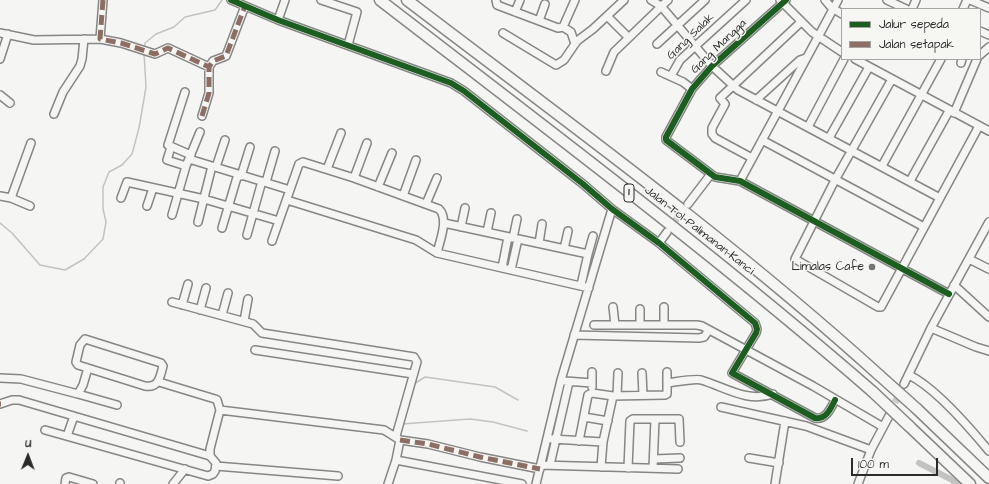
<!DOCTYPE html>
<html>
<head>
<meta charset="utf-8">
<style>
  body { margin:0 }
  #map { position:relative; width:989px; height:484px; overflow:hidden; background:#f5f5f3; font-family:"Architects Daughter",sans-serif }
  canvas { display:block }
  .legend { position:absolute; left:841px; top:8px; width:140px; height:52px; box-sizing:border-box; background:#f6f6f2; border:1px solid #a5a5a2; margin:0; padding:5px 7px; list-style:none; font-size:12px; color:#2b2b2b }
  .legend li { display:flex; align-items:center; gap:8px; height:20px }
  .legend b { width:20px; border:1px solid #a5a5a2 }
  .north { position:absolute; left:8px; top:436px; width:40px; height:40px; -webkit-text-stroke:3px #f6f6f2; paint-order:stroke; rotate:1deg; font-size:11px; font-weight:700; line-height:16px; text-align:center; color:#2b2b2b }
  .north::after { content:''; display:block; margin:auto; width:14px; height:18px; background:#2b2b2b; clip-path:polygon(50% 0,100% 100%,50% 72%,0 100%) }
  .scale { position:absolute; left:851px; top:458px; width:87px; height:18px; box-sizing:border-box; border:2px solid #2b2b2b; border-top:0; padding-left:5px; font-size:12px; line-height:14px; white-space:nowrap; color:#2b2b2b; -webkit-text-stroke:3px #f6f6f2; paint-order:stroke }
</style>
</head>
<body>
<div id="map">
<canvas width="989" height="484"></canvas>
<ul class="legend">
<li><b style="height:5px;background:#1b5e20"></b>Jalur sepeda</li>
<li><b style="height:5px;background:#8d6e63"></b>Jalan setapak</li>
</ul>
<div class="north">U</div>
<div class="scale">100 m</div>
</div>
<script>
const context = document.querySelector('canvas').getContext('2d');
context.lineJoin = 'round';
function trace(path, color, width, dash) { context.strokeStyle = color; context.lineWidth = width; context.lineCap = dash ? 'butt' : 'round'; context.setLineDash(dash || []); context.stroke(path); }
function drawText(font, color, halo, rows, align = 'center') {
  context.font = font + ' "Architects Daughter",sans-serif'; context.lineWidth = 3; context.setLineDash([]); context.textBaseline = 'middle'; context.strokeStyle = halo; context.fillStyle = color; for (const [text, x, y, turn = 0] of rows) {
    context.save(); context.translate(x, y); context.rotate((+turn || 0) * Math.PI / 180); context.textAlign = isNaN(turn) ? turn : align; if (halo) context.strokeText(text, 0, 0); context.fillText(text, 0, 0); context.restore();
  }
}
trace(new Path2D(`
  M145,48V43L156,34L174,27L185,17L215,10L222,0
  M0,223L12,233L40,265L65,270L84,259L103,239L106,222L103,209V187L109,172L122,165L132,154L139,128L146,87L144,53
  M414,384L425,377L495,387L518,400
  M402,424L470,419L493,422L527,431
  M391,465L394,453
  M950,476L952,484`), '#c3c3c1', 1.5);
trace(new Path2D(`
  M919,463L960,484`), '#c3c3c1', 6);
trace(new Path2D(`
  M669,229L686,207
  M890,412L901,391`), '#cdcdcb', 7, [7, 3.5]);
const minor = new Path2D(`
  M231,0L278,20L451,83L464,91L583,184L612,209L659,243L755,323L757,329L756,333L732,373L815,418C826,420 831,408 835,400
  M321,0L357,12L348,45
  M496,0L497,5L558,28L563,27L571,32L575,44
  M651,0L661,6L712,66L738,90L940,198
  M780,0L812,32L842,52
  M786,0L712,66L692,89L666,137V140L715,177L740,181L949,294
  M825,0L831,7L842,14
  M887,0L906,9
  M970,0L989,8
  M912,9L916,0
  M963,9L967,0
  M515,12L520,0
  M607,16L628,37
  M278,20L285,0
  M539,21L545,4
  M563,27L575,0
  M980,31L989,35
  M0,33L34,40L100,39L121,43L155,54L168,48L209,67L213,61L226,56L245,6
  M503,33L556,65L564,60L577,41L593,29L624,0
  M100,39L103,0
  M657,44L705,0
  M980,55L989,47
  M0,59L8,34
  M855,59L989,131
  M961,63L962,59
  M606,71L614,52L668,0
  M661,72L683,82L692,89
  M671,76L680,60L746,0
  M892,79L835,180L795,259L878,307H881L979,126
  M185,92L168,145L191,155
  M0,95L10,103
  M756,100L800,60L806,58
  M954,113L977,59
  M54,114L63,92L80,66L82,59L84,39
  M202,116L209,93V67
  M808,127L844,59
  M829,138L869,67
  M762,140L924,227
  M171,147L167,160L186,166
  M752,158L715,138L712,134V128L725,104L720,98L801,22
  M189,159L290,190
  M882,166L941,59
  M216,167L225,140
  M327,169L341,133
  M241,176L250,147
  M354,178L367,143
  M740,181L838,0
  M910,181L949,111
  M266,182L275,151
  M378,187L392,153
  M0,196L11,198L30,206
  M403,196L416,160
  M11,198L31,143
  M121,198L127,182L204,199L279,221
  M287,200L416,240L437,253L589,288
  M426,204L437,178
  M688,204L711,174
  M147,206L153,188
  M172,215L186,166L200,132
  M198,222L212,166
  M444,223L588,254L581,285
  M461,227L465,208
  M222,228L238,174
  M487,232L491,213
  M247,235L262,181
  M513,238L517,219
  M272,241L299,164L303,162L354,178L439,209C449,219 440,240 437,253
  M539,243L542,224
  M659,243L667,232
  M564,249L568,231
  M588,254L593,236
  M969,259L989,269
  M502,268L508,237
  M511,270L518,239
  M954,285L989,317
  M172,302L253,324L262,333L414,357L417,362L396,436
  M182,305L188,284
  M613,307L615,325H697L702,326L813,386L883,427
  M640,309V325
  M200,310L206,288
  M222,315L228,293
  M244,321L248,299
  M594,325H615
  M664,325V307
  M931,328L976,347L989,351
  M574,335L699,338L704,337L709,330
  M85,339L161,363L163,366C160,377 159,388 145,386L78,365L76,362L80,345Z
  M255,350L413,374
  M642,373L643,395
  M909,375C936,388 970,428 989,451
  M0,378L21,379L78,394L83,385L88,368
  M565,381L592,383
  M159,382L215,399L217,400L220,410L384,430L400,440L428,444L480,457L540,469
  M667,383C675,382 696,378 701,380C725,387 747,403 773,394
  M904,384L931,328L989,222
  M592,387V372
  M78,394L117,405
  M617,395L618,373
  M0,404L12,400H19L210,456
  M721,407L806,426L871,450
  M584,417L608,421
  M45,430L208,476L213,474L215,471L216,463L210,456V449L220,410
  M67,436L74,416
  M552,439L603,442
  M579,441L588,395L592,393L613,396
  M749,458L779,463
  M654,459L680,458
  M396,460L400,440
  M541,465L678,469
  M550,465L569,382
  M216,466L338,476
  M601,467L603,442L613,396L665,395L667,394V372
  M628,468L630,421L633,419H679L680,442
  M653,468L655,419
  M65,484L66,478L69,477L93,484
  M120,484V483
  M173,484L185,469
  M388,484L396,460L522,484
  M536,484L561,380L612,209
  M775,484L785,421
  M858,484L871,450L889,416`);
const highway = new Path2D(`
  M380,0C546,128 714,254 873,392
  M407,0C567,122 730,240 879,375
  M917,409L989,478
  M909,426L970,484`);
trace(minor, '#868685', 10);
trace(highway, '#868685', 13);
trace(minor, '#f5f5f3', 7);
trace(highway, '#f5f5f3', 10);
const highwayBridge = new Path2D(`
  M879,375L917,409
  M873,392L909,426`);
trace(highwayBridge, '#868685', 13, []);
trace(highwayBridge, '#f5f5f3', 10);
trace(new Path2D(`
  M103,0L100,39L121,43L155,54L168,48L209,67L213,61L226,56L245,6
  M202,116L209,93V67
  M0,404H1
  M400,440L428,444L480,457L540,469`), '#8d6e63', 5, [10, 5]);
trace(new Path2D(`
  M231,0L278,20L451,83L464,91L583,184L612,209L659,243L755,323L757,329L756,333L732,373L815,418C826,420 831,408 835,400
  M786,0L712,66L692,89L666,137V140L715,177L740,181L949,294`), '#1b5e20', 6);
for (const [x, y, r, color] of [
  [872,267,4,"#727271"]
]) { const dot = new Path2D(); dot.arc(x, y, r, 0, 2 * Math.PI); context.fillStyle = color; context.fill(dot); trace(dot, '#f6f6f2', 1.5); }
for (const [x, y, w] of [
  [629,193,10]
]) { const box = new Path2D(); box.roundRect(x - w / 2, y - 9, w, 18, 3); context.fillStyle = '#f6f6f2'; context.fill(box); trace(box, '#2b2b2b', 1); }
drawText('bold 11px', '#2b2b2b', null, [
  ["1",629,193]
]);
drawText('12px', '#2b2b2b', '#f6f6f2', [
  ["Gang Salak",691,37,-44],
  ["Gang Mangga",719,47,-44],
  ["Jalan Tol Palimanan–Kanci",699,231,38]
]);
drawText('12px', '#2b2b2b', '#f6f6f2', [
  ["Limalas Cafe",864,267]
], 'right');
</script>
</body>
</html>
